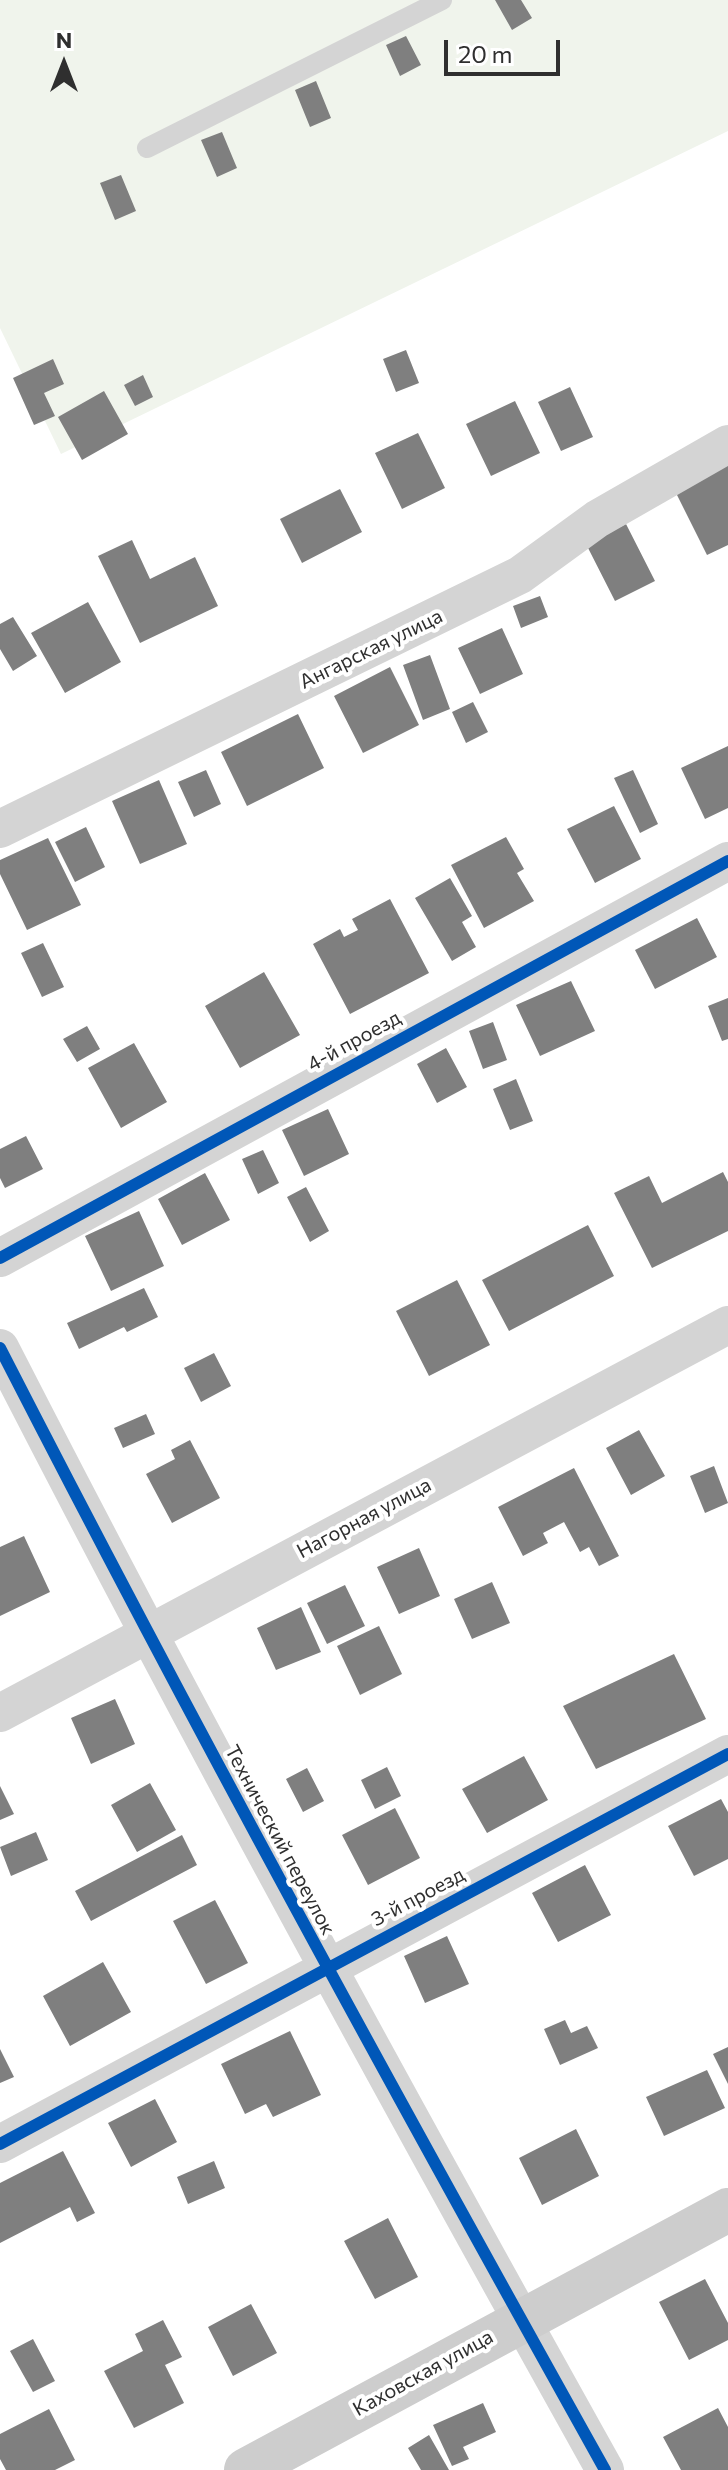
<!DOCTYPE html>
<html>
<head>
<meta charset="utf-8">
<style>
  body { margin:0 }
  #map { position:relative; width:728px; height:2470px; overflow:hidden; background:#fff; font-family:Commissioner,sans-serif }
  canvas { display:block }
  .north { position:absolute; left:24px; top:24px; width:80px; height:80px; -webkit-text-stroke:6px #fff; paint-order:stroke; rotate:0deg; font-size:22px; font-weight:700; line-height:32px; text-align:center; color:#2f2f2f }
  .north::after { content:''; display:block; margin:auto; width:28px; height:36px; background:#2f2f2f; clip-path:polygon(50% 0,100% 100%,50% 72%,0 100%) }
  .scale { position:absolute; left:444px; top:40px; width:116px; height:36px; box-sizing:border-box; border:4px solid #2f2f2f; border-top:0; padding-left:10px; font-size:24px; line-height:28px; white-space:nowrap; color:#2f2f2f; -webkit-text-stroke:6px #fff; paint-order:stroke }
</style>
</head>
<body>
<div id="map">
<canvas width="728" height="2470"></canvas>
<div class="north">N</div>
<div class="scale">20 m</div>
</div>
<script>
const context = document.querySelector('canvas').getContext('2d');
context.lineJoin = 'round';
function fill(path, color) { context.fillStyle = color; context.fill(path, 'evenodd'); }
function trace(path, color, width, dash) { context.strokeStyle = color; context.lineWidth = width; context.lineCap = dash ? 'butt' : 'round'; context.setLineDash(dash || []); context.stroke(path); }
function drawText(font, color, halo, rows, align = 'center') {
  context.font = font + ' Commissioner,sans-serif'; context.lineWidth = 8; context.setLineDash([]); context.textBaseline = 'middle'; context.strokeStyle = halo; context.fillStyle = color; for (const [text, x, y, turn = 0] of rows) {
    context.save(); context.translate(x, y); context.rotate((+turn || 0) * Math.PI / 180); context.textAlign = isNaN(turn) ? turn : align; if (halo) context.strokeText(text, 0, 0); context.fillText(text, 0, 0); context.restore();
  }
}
fill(new Path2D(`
  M0,0H728V131L61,454L0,328Z`), '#f0f4ec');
fill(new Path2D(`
  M495,0H521L532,18L512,30Z
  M406,36L421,65L400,76L386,45Z
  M316,81L331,118L310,127L295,90Z
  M222,132L237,168L217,177L201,140Z
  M121,175L136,211L115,220L100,183Z
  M406,350L419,383L396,392L383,359Z
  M53,359L64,384L44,393L55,416L34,425L13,378Z
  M143,375L153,397L135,406L124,385Z
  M570,387L593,437L561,451L538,402Z
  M104,391L128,434L82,460L58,417Z
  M515,401L540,453L491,476L466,424Z
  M418,433L445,488L402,509L375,453Z
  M728,462V545L707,555L674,489Z
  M340,489L362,532L302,563L280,519Z
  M626,524L655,581L615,601L586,544Z
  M132,540L150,579L195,557L218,606L140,643L98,556Z
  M540,596L548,617L521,628L513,606Z
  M88,602L121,662L65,693L31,633Z
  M13,617L37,656L13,671L0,649V624Z
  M502,628L523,674L480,694L458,648Z
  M430,655L450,709L423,720L403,665Z
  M390,667L419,725L363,753L334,696Z
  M473,702L488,732L466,743L452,712Z
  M298,714L324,768L247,806L221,752Z
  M728,746V808L705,819L681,768Z
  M206,770L221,804L194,817L178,782Z
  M633,770L658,824L640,833L614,778Z
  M159,780L187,844L140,864L112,801Z
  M614,806L641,859L595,883L567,829Z
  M86,827L105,867L75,882L55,842Z
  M506,837L524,869L517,873L534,901L484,928L451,865Z
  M48,838L81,905L27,930L0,874V860Z
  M450,878L472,916L462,922L476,947L452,961L415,898Z
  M390,899L429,973L350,1014L313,944L340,929L344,937L358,930L352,919Z
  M697,918L717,957L655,989L635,950Z
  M43,943L64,987L42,997L21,953Z
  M264,972L300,1035L240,1068L205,1006Z
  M571,981L595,1031L540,1056L516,1005Z
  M728,998V1039L722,1041L708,1006Z
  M493,1022L507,1060L483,1069L469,1031Z
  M87,1026L100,1049L77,1062L63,1039Z
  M134,1043L167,1102L121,1128L88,1068Z
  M446,1048L467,1087L437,1103L417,1064Z
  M516,1079L533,1121L510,1130L493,1089Z
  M328,1109L349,1154L304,1176L282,1130Z
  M26,1136L43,1169L5,1188L0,1178V1149Z
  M263,1150L279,1183L258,1194L242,1159Z
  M723,1172L728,1182V1231L652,1268L614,1193L649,1176L662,1203Z
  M205,1173L230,1220L182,1245L158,1199Z
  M306,1187L329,1231L310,1242L287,1197Z
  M139,1211L164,1266L111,1291L85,1236Z
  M588,1225L614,1276L509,1331L482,1280Z
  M457,1280L490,1345L429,1376L396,1311Z
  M144,1288L158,1317L127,1332L124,1327L79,1349L67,1323Z
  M214,1353L231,1386L201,1402L184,1368Z
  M146,1414L155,1434L123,1448L114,1428Z
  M639,1430L665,1476L631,1495L606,1448Z
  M190,1440L220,1498L172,1523L146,1474L175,1459L171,1450Z
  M714,1466L728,1503L705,1513L690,1476Z
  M574,1468L619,1556L599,1566L589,1547L580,1552L564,1522L543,1533L548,1543L523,1556L498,1507Z
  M24,1536L50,1592L0,1616V1547Z
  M419,1548L440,1596L399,1614L377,1567Z
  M492,1582L510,1623L472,1639L454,1599Z
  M345,1585L365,1626L327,1644L307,1603Z
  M301,1607L321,1652L276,1670L257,1628Z
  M379,1626L402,1674L360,1695L337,1646Z
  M674,1654L706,1719L596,1769L563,1706Z
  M115,1699L135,1744L91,1764L71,1718Z
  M524,1756L548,1800L487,1833L462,1789Z
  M387,1767L401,1796L375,1809L361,1780Z
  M307,1768L324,1801L303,1812L286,1779Z
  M150,1783L176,1830L137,1852L111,1805Z
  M0,1786L14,1814L0,1820Z
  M721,1799L728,1812V1859L694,1876L668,1826Z
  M395,1808L420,1858L368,1885L342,1835Z
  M36,1832L48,1860L11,1876L0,1847Z
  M182,1835L197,1865L91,1921L75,1891Z
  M585,1865L611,1915L558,1942L532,1893Z
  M215,1900L248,1963L206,1984L173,1921Z
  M447,1936L469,1984L425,2003L404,1956Z
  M103,1962L131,2012L70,2046L43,1996Z
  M565,2020L571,2033L587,2026L598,2048L560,2065L544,2029Z
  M290,2031L321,2095L273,2117L266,2104L245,2114L221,2064Z
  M728,2047V2084L713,2054Z
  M0,2049L14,2077L0,2083Z
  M707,2070L725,2108L664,2136L646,2097Z
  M155,2099L177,2142L131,2167L108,2123Z
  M576,2129L599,2176L542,2205L519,2158Z
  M63,2151L95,2213L77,2222L70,2207L0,2243V2183Z
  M214,2161L225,2188L188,2204L177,2177Z
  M388,2218L418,2277L375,2299L344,2241Z
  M705,2279L728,2323V2340L689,2360L659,2302Z
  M251,2304L277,2353L233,2376L208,2327Z
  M163,2320L182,2357L165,2365L184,2403L134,2428L104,2371L143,2351L135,2334Z
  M33,2339L55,2381L33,2392L10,2351Z
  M483,2403L496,2432L463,2447L469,2459L452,2466L433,2425Z
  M718,2408L728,2427V2470H681L663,2437Z
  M49,2409L75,2460L55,2470H6L0,2459V2434Z
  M429,2435L449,2470H421L408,2448Z`), '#7f7f7f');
trace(new Path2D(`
  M147,148L442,0`), '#d4d4d4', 20);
trace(new Path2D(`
  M0,829L520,575L597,519L728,444
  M0,1258L728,861
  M0,1348C194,1727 398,2099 605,2470
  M0,1713L728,1325
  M0,2144L728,1754`), '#d4d4d4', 38);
trace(new Path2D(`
  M246,2470L728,2210`), '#cdcdcd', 44);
trace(new Path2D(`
  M0,1258L728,861
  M0,1348C194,1727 398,2099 605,2470
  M0,2144L728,1754`), '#0057b8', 12);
drawText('20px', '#2f2f2f', '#fff', [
  ["Ангарская улица",371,649,-26],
  ["4-й проезд",354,1041,-29],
  ["Нагорная улица",364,1518,-28],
  ["Технический переулок",280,1840,62],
  ["3-й проезд",418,1897,-28],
  ["Каховская улица",423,2373,-29]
]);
</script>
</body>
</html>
